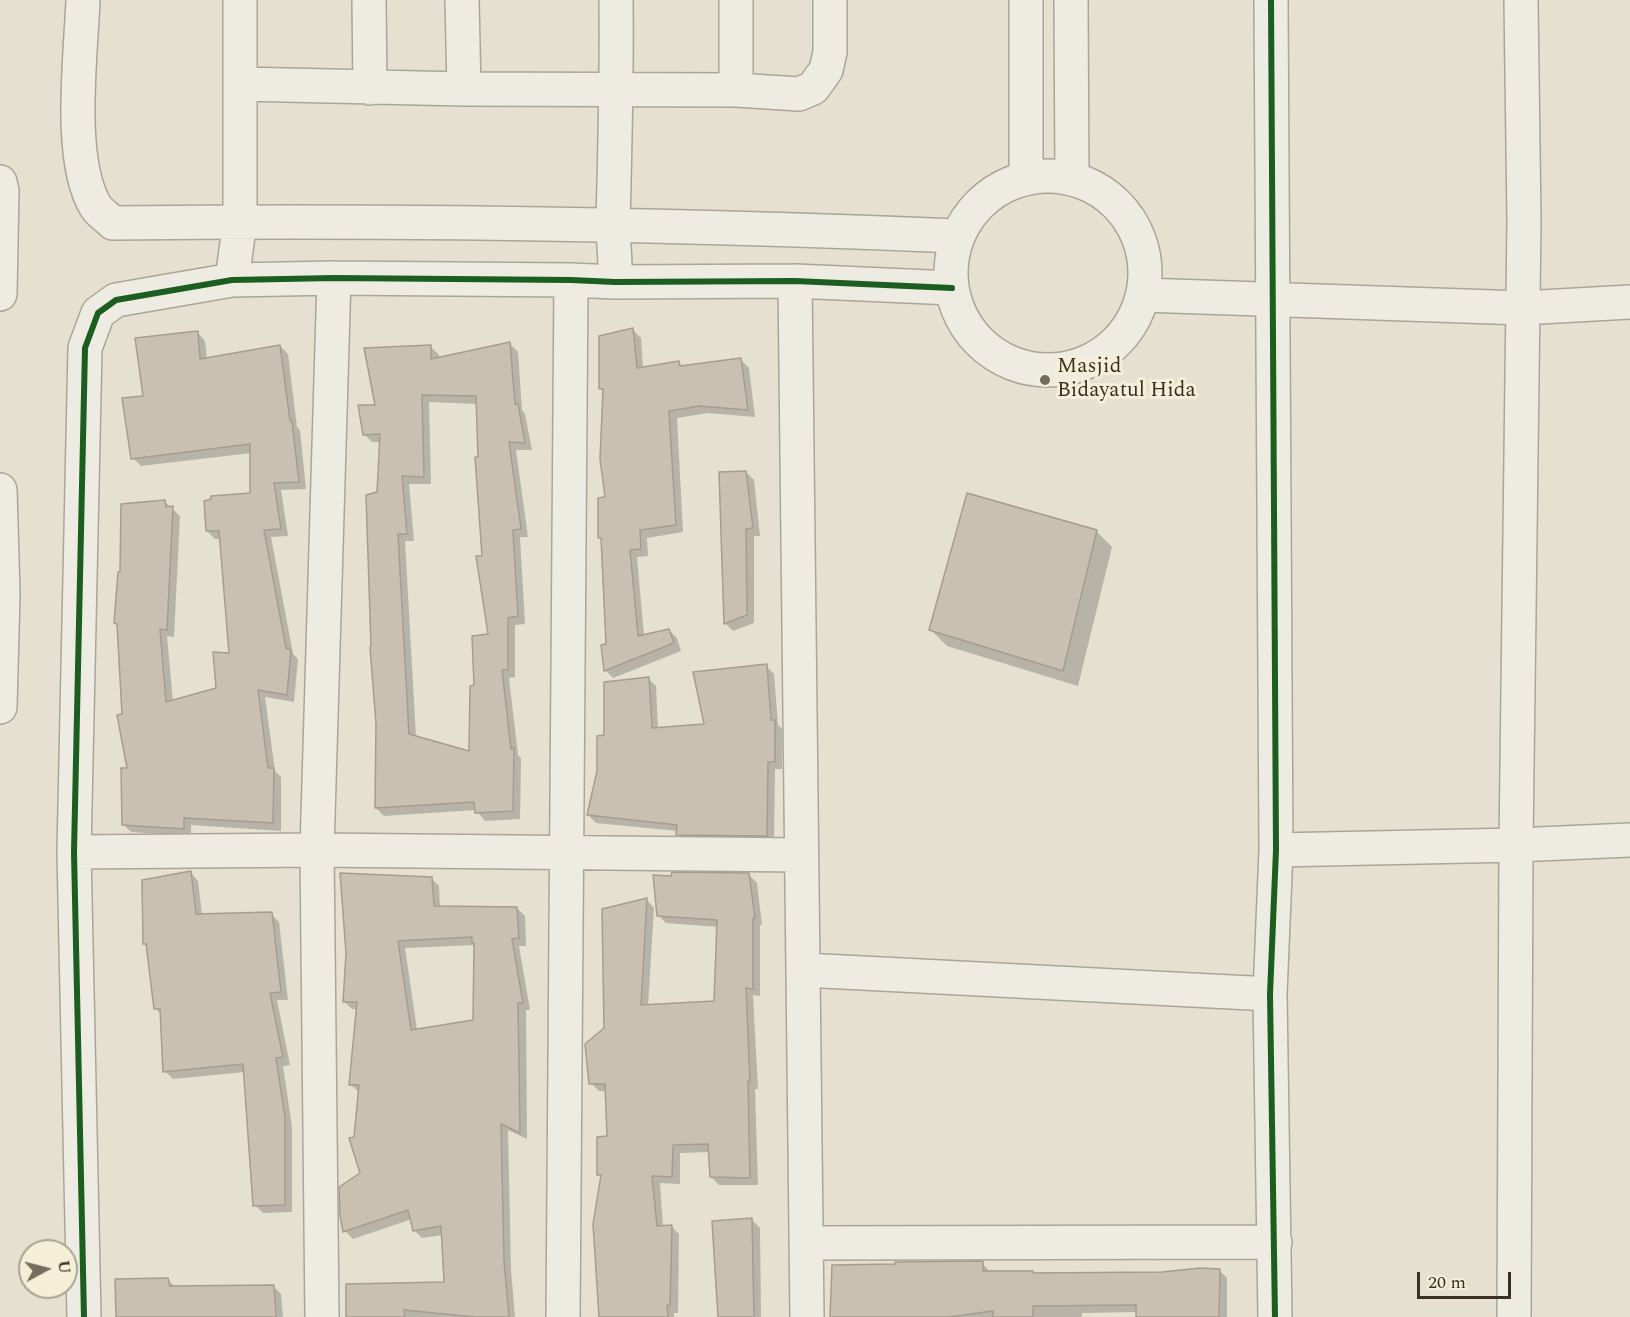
<!DOCTYPE html>
<html>
<head>
<meta charset="utf-8">
<style>
  body { margin:0 }
  #map { position:relative; width:1630px; height:1317px; overflow:hidden; background:#e5e0d0; font-family:Spectral,serif }
  canvas { display:block }
  .north { position:absolute; left:18px; top:1239px; width:60px; height:60px; box-sizing:border-box; background:#f5efd8; border:2px solid #aaa28f; border-radius:50%; rotate:83deg; font-size:16px; font-weight:700; line-height:24px; text-align:center; color:#3a2f21 }
  .north::after { content:''; display:block; margin:auto; width:21px; height:27px; background:#766d5e; clip-path:polygon(50% 0,100% 100%,50% 72%,0 100%) }
  .scale { position:absolute; left:1417px; top:1272px; width:94px; height:27px; box-sizing:border-box; border:3px solid #3a2f21; border-top:0; padding-left:8px; font-size:18px; line-height:21px; white-space:nowrap; color:#3a2f21; -webkit-text-stroke:4px #f5efd8; paint-order:stroke }
</style>
</head>
<body>
<div id="map">
<canvas width="1630" height="1317"></canvas>
<div class="north">U</div>
<div class="scale">20 m</div>
</div>
<script>
const context = document.querySelector('canvas').getContext('2d');
context.lineJoin = 'round';
function fill(path, color) { context.fillStyle = color; context.fill(path, 'evenodd'); }
function trace(path, color, width, dash) { context.strokeStyle = color; context.lineWidth = width; context.lineCap = dash ? 'butt' : 'round'; context.setLineDash(dash || []); context.stroke(path); }
function drawText(font, color, halo, rows, align = 'center') {
  context.font = font + ' Spectral,serif'; context.lineWidth = 6; context.setLineDash([]); context.textBaseline = 'middle'; context.strokeStyle = halo; context.fillStyle = color; for (const [text, x, y, turn = 0] of rows) {
    context.save(); context.translate(x, y); context.rotate((+turn || 0) * Math.PI / 180); context.textAlign = isNaN(turn) ? turn : align; if (halo) context.strokeText(text, 0, 0); context.fillText(text, 0, 0); context.restore();
  }
}
fill(new Path2D(`
  M633,330L641,338L643,368L679,363L683,367L741,360L749,368L755,417L708,413L677,418L683,532L647,538L648,556L637,557L644,636L669,630L677,638L681,651L613,678L605,670L608,645L602,540L600,538L607,498L604,392L601,389Z
  M198,333L205,341L207,360L280,346L288,354L297,427L300,430L306,489L281,490L288,536L271,537L293,654L298,659L294,702L265,697L275,771L281,777V831L191,825V836L131,832L123,824L129,770L124,715L165,502L180,516L174,637L167,636L173,702L217,689L231,654L221,539H215L207,531L251,494V453L141,466L133,458L144,397Z
  M510,344L518,352L522,410L525,414L532,450H516L528,537H520L525,624L515,625V677L509,678L518,755L521,758L520,819L485,821L476,810L384,816L376,808L379,493L381,442H372L364,434L376,407L431,347L439,355V359ZM429,402L477,404L484,557L489,635L476,687L471,753L416,737L405,541H414L409,484H431Z
  M746,472L754,480L760,536H754V623L733,631L725,623Z
  M1096,531L1112,547L1078,686L947,646L931,630Z
  M766,666L774,674L778,725L782,729V769H775L774,843L686,842L678,834V831L596,823L588,815L605,737L648,678L656,686L658,729L706,726Z
  M191,873L198,881L202,915L271,914L279,922L288,1000H277L290,1065L283,1066L292,1127V1212L263,1213L255,1205L245,1072L173,1079L165,1071L162,1015L155,1008L148,947L144,943Z
  M749,875L757,883L762,925H760V996L753,995L758,1089H755L758,1185H719L711,1177L710,1152L680,1153V1184L660,1183L663,1227L671,1226L679,1234L678,1313H674V1317H601L602,1178L598,1174L608,1137L607,1091H599L591,1083L605,1029L647,900L654,908L648,1006L716,1003L718,927L666,923L658,915Z
  M431,878L439,886L440,907L517,908L525,916L526,946H519L530,1010H526L527,1139L508,1130L511,1270L515,1317H347L446,1284L443,1235L422,1238L414,1230L412,1219L353,1239L345,1231L361,1173L356,1138L359,1092L351,1085L357,1009H352L344,1001ZM476,945L475,1021L417,1030L405,948Z
  M752,1220L760,1228L761,1317H719Z
  M982,1263L990,1272H1032L1035,1274H1162L1219,1270L1227,1278V1317H1138V1312L1082,1313V1317H832Z
  M168,1280L176,1288L273,1286L281,1294L283,1317H117Z`), '#0003');
const building = new Path2D(`
  M633,328L637,368L679,361L680,366L741,358L748,410L699,406L669,411L676,525L640,530L641,549L630,550L638,636L669,629L674,643L604,671L601,645L606,644L601,538H598V498L605,497L600,459L603,389H599V336Z
  M198,331L200,359L280,345L290,421H292L299,482L274,483L281,529L264,530L286,648L291,650L287,695L258,690L268,768H274L273,823L184,818V829L122,825L121,768H127L117,715L122,714L117,624L114,623L118,572H120L121,504L165,500L166,507L173,506L167,630L160,629L166,702L216,688L213,652L229,653L219,531H206L204,501L211,499V496L250,493V444L131,459L122,398L143,396L135,338Z
  M510,342L515,404H518L525,443L509,442L521,529L513,530L518,616L508,618V670H502L511,749L514,748L513,811L475,813L474,802L375,808L376,724L370,647L371,646L366,495L377,492L380,434L363,435L358,405H375L364,348L431,345V359ZM422,395L476,396L478,457H475L482,556H476L488,634L472,636L474,685L470,686L469,751L409,734L398,534H407L402,476L424,477Z
  M746,471L753,528L746,529L747,615L724,624L719,472Z
  M967,493L1097,530L1063,671L929,630Z
  M767,664L771,720H775V762H768L767,836L676,835L677,825L587,815L597,771V736L604,735V682L649,677L652,728L704,724L693,672Z
  M191,871L196,914L272,912L281,992L270,993L283,1057L276,1058L285,1118V1205L253,1206L243,1064L163,1072L160,1009H154L146,944H143L142,880Z
  M672,872L749,873L755,918H753V989L746,988L750,1081H748L750,1178L710,1177L708,1144L673,1145L672,1177L652,1176L657,1226L672,1225L670,1305H667L668,1317H599L593,1224L601,1175H597V1137L607,1136L605,1084H589L585,1044L604,1028L602,909L647,898L641,1005L714,1001L717,920L657,916L653,875L671,876Z
  M340,873L432,877L434,906L517,907L519,938L512,939L523,1003H518L520,1133L501,1124L504,1261L509,1317H475L404,1310L405,1317H346V1284L444,1282L441,1226L413,1231L408,1210L343,1232L340,1215L339,1187L360,1173L349,1138L354,1137L359,1085H349L357,1002H343L346,953ZM472,937V943H474L473,1020L411,1030L398,941Z
  M752,1218L754,1317H718L712,1221Z
  M983,1261V1271H1033V1273L1162,1272L1200,1268L1220,1269L1219,1317H1136V1305L1033,1306V1317H993V1311L948,1317H830L832,1265L895,1264V1262Z
  M168,1278L170,1286L274,1285L276,1317H116L115,1279Z`);
fill(building, '#c9c0b1');
trace(building, '#a69c8f', 1.5);
const minor = new Path2D(`
  M83,0C81,54 67,161 96,207C100,213 108,218 113,223C394,220 676,224 956,236
  M369,0L370,88
  M462,0L464,89
  M1071,0L1072,178
  M1271,0L1276,850L1270,994L1275,1317
  M241,84L464,89L736,90L799,94L813,88L826,70L830,52V0
  M736,90V0
  M951 273a97 97 0 1 1 194 0a97 97 0 1 1-194 0Z
  M1026,178V0
  M0,182L2,191L0,294
  M232,280L240,221V0
  M795,281L807,1317
  M615,282C616,262 613,242 613,222C615,148 617,74 616,0
  M1143,295L1523,308L1630,302
  M0,490L3,594L0,707
  M1276,850L1516,845L1630,840
  M74,852L317,850L801,855
  M804,970L1270,994
  M807,1243L1275,1242
  M84,1317L74,852L85,348L98,313L116,300L232,280L334,278L571,280L615,282L795,281L952,288
  M322,1317L317,850L334,278
  M563,1317L571,280
  M1514,1317L1516,845L1524,221L1521,0`);
trace(minor, '#aba599', 36);
trace(minor, '#eeebe2', 33);
trace(new Path2D(`
  M1271,0L1276,850L1270,994L1275,1317
  M84,1317L74,852L85,348L98,313L116,300L232,280L334,278L571,280L615,282L795,281L952,288`), '#1b5e20', 6);
for (const [x, y, r, color] of [
  [1045,380,6,"#766d5e"]
]) { const dot = new Path2D(); dot.arc(x, y, r, 0, 2 * Math.PI); context.fillStyle = color; context.fill(dot); trace(dot, '#f5efd8', 2); }
drawText('21px', '#3a2f21', '#f5efd8', [
  ["Masjid",1057,368],
  ["Bidayatul Hida",1057,392]
], 'left');
</script>
</body>
</html>
